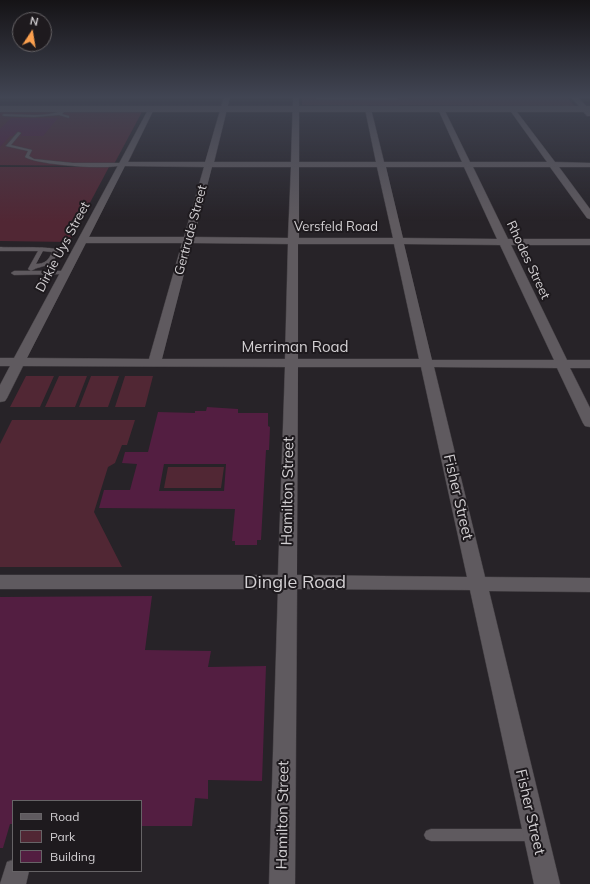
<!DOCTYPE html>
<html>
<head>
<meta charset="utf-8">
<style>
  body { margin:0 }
  #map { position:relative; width:590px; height:884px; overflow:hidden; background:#272328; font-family:Mulish,sans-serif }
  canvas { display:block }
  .legend { position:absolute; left:12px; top:800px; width:130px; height:72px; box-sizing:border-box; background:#1e1a1e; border:1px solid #666366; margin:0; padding:5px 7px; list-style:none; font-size:12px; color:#d3d0d3 }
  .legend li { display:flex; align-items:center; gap:8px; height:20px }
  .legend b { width:20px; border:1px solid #666366 }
  .north { position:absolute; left:12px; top:12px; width:40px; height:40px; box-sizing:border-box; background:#1e1a1e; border:1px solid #666366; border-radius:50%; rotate:12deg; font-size:11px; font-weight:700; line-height:16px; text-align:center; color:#d3d0d3 }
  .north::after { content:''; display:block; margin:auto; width:14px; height:18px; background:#fa9f4e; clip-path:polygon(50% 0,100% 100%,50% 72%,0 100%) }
</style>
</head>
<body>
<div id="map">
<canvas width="590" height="884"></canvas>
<ul class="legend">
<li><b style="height:5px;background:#5f5a5f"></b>Road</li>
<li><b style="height:11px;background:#512734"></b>Park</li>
<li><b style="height:11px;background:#531e41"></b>Building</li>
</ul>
<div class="north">N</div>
</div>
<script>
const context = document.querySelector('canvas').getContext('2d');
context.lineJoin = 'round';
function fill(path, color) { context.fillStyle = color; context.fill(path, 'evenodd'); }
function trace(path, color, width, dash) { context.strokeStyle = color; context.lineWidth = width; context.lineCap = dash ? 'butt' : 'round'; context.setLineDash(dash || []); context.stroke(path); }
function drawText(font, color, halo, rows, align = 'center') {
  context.font = font + ' Mulish,sans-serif'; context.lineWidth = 4; context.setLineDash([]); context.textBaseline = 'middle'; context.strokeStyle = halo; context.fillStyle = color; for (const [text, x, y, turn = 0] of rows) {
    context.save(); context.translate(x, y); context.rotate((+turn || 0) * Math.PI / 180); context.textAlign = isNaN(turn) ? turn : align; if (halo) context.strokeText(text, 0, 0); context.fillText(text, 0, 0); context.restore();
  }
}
fill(new Path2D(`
  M302,97H567L575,106L302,105Z
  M0,112H142L113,166L0,165Z
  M0,167H109L69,242L0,241Z
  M26,376H54L40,407H10Z
  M59,376H87L75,407H45Z
  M91,376H119L108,407H79Z
  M125,376H153L145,407H115Z
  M12,420H135L127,445H122L115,463L108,467L94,512L122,567H0V444Z
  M168,467H224L221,488H164Z`), '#512734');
fill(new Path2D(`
  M11,118H58L43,136H21L22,133L18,131L13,136H10L0,147V129Z
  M207,407L238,409V413H268V426L270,427L269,450H266L261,540H257V545H235V541H232L235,509L99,508L104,490H130L137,464L122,463L125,452H148L158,412L195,413V411H206ZM164,464H226L224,491H159Z
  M152,596L145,650L211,651L208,667L266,666L262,781L208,780V799L195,798L192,826H141V801H13V824H10L3,848H0V597Z`), '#531e41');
const service = new Path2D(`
  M316,97L396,98L398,99L396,100L317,99Z
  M63,110L65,111L62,114L69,116V118L59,115L34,117L4,116L2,115L4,114C22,114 46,118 63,110Z
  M18,132L21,133L11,145L32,150L29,156L34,159L73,163H123L125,164C113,171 37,165 25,157L28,151L6,146Z
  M0,247C11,248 51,246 58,250C53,270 44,263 31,271L28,269L38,251H0ZM43,251L52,252C49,260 45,264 36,264Z
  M65,271L67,272V274L14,275L11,273L14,271Z
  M431,829H534L539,831L541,835L539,839L534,841H431L426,839L424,835L426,831Z`);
const minor = new Path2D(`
  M224,97H230L214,162H291L293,97H299V162H376L365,109L368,107L371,109L384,162H462L438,109L441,107L444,109L470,162H547L509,109L512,107L514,108L555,162L590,163V167H559L590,209V219L587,218L550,167H473L508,239H590V245H511L567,360H590V368H570L590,408V427L585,426L583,423L557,368L434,367L485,577L590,578V592L489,591L560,884H534L470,590L297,589L295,884H269L278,589H0V575H278L285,367L23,366L7,398L5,401L0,402V385L10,366H0V358H14L149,108L154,109L128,162H205ZM125,166L204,167L184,237H89ZM212,167H291L288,238L194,237ZM299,167H377L393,238H299ZM386,167H464L497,239L403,238ZM86,243H182L149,359L27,358ZM192,243L288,244L285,359H162ZM298,244H394L419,359H298ZM404,244L500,245L554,360H432ZM298,367H421L467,577L297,575Z
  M571,97H578L590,110V116H587Z
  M13,860V871H29L26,884H0L7,862Z`);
const tertiary = new Path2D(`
  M0,106H590V112H0Z`);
trace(service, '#433f43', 1);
trace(minor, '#433f43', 1);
trace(tertiary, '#433f43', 1);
fill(service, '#5f5a5f');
fill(minor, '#5f5a5f');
fill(tertiary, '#5f5a5f');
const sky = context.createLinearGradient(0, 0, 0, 221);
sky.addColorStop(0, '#151316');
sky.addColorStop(0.44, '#414553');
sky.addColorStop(1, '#41455300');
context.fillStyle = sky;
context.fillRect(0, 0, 590, 221);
drawText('13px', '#d3d0d3', '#1e1a1e', [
  ["Versfeld Road",336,227],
  ["Gertrude Street",191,230,-75],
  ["Dirkie Uys Street",63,247,-62],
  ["Rhodes Street",528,260,65]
]);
drawText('15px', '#d3d0d3', '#1e1a1e', [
  ["Merriman Road",295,347],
  ["Hamilton Street",288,491,-89],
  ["Fisher Street",458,497,77],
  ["Fisher Street",530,812,77],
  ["Hamilton Street",283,815,-89]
]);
drawText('18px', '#d3d0d3', '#1e1a1e', [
  ["Dingle Road",295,583]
]);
</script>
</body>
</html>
